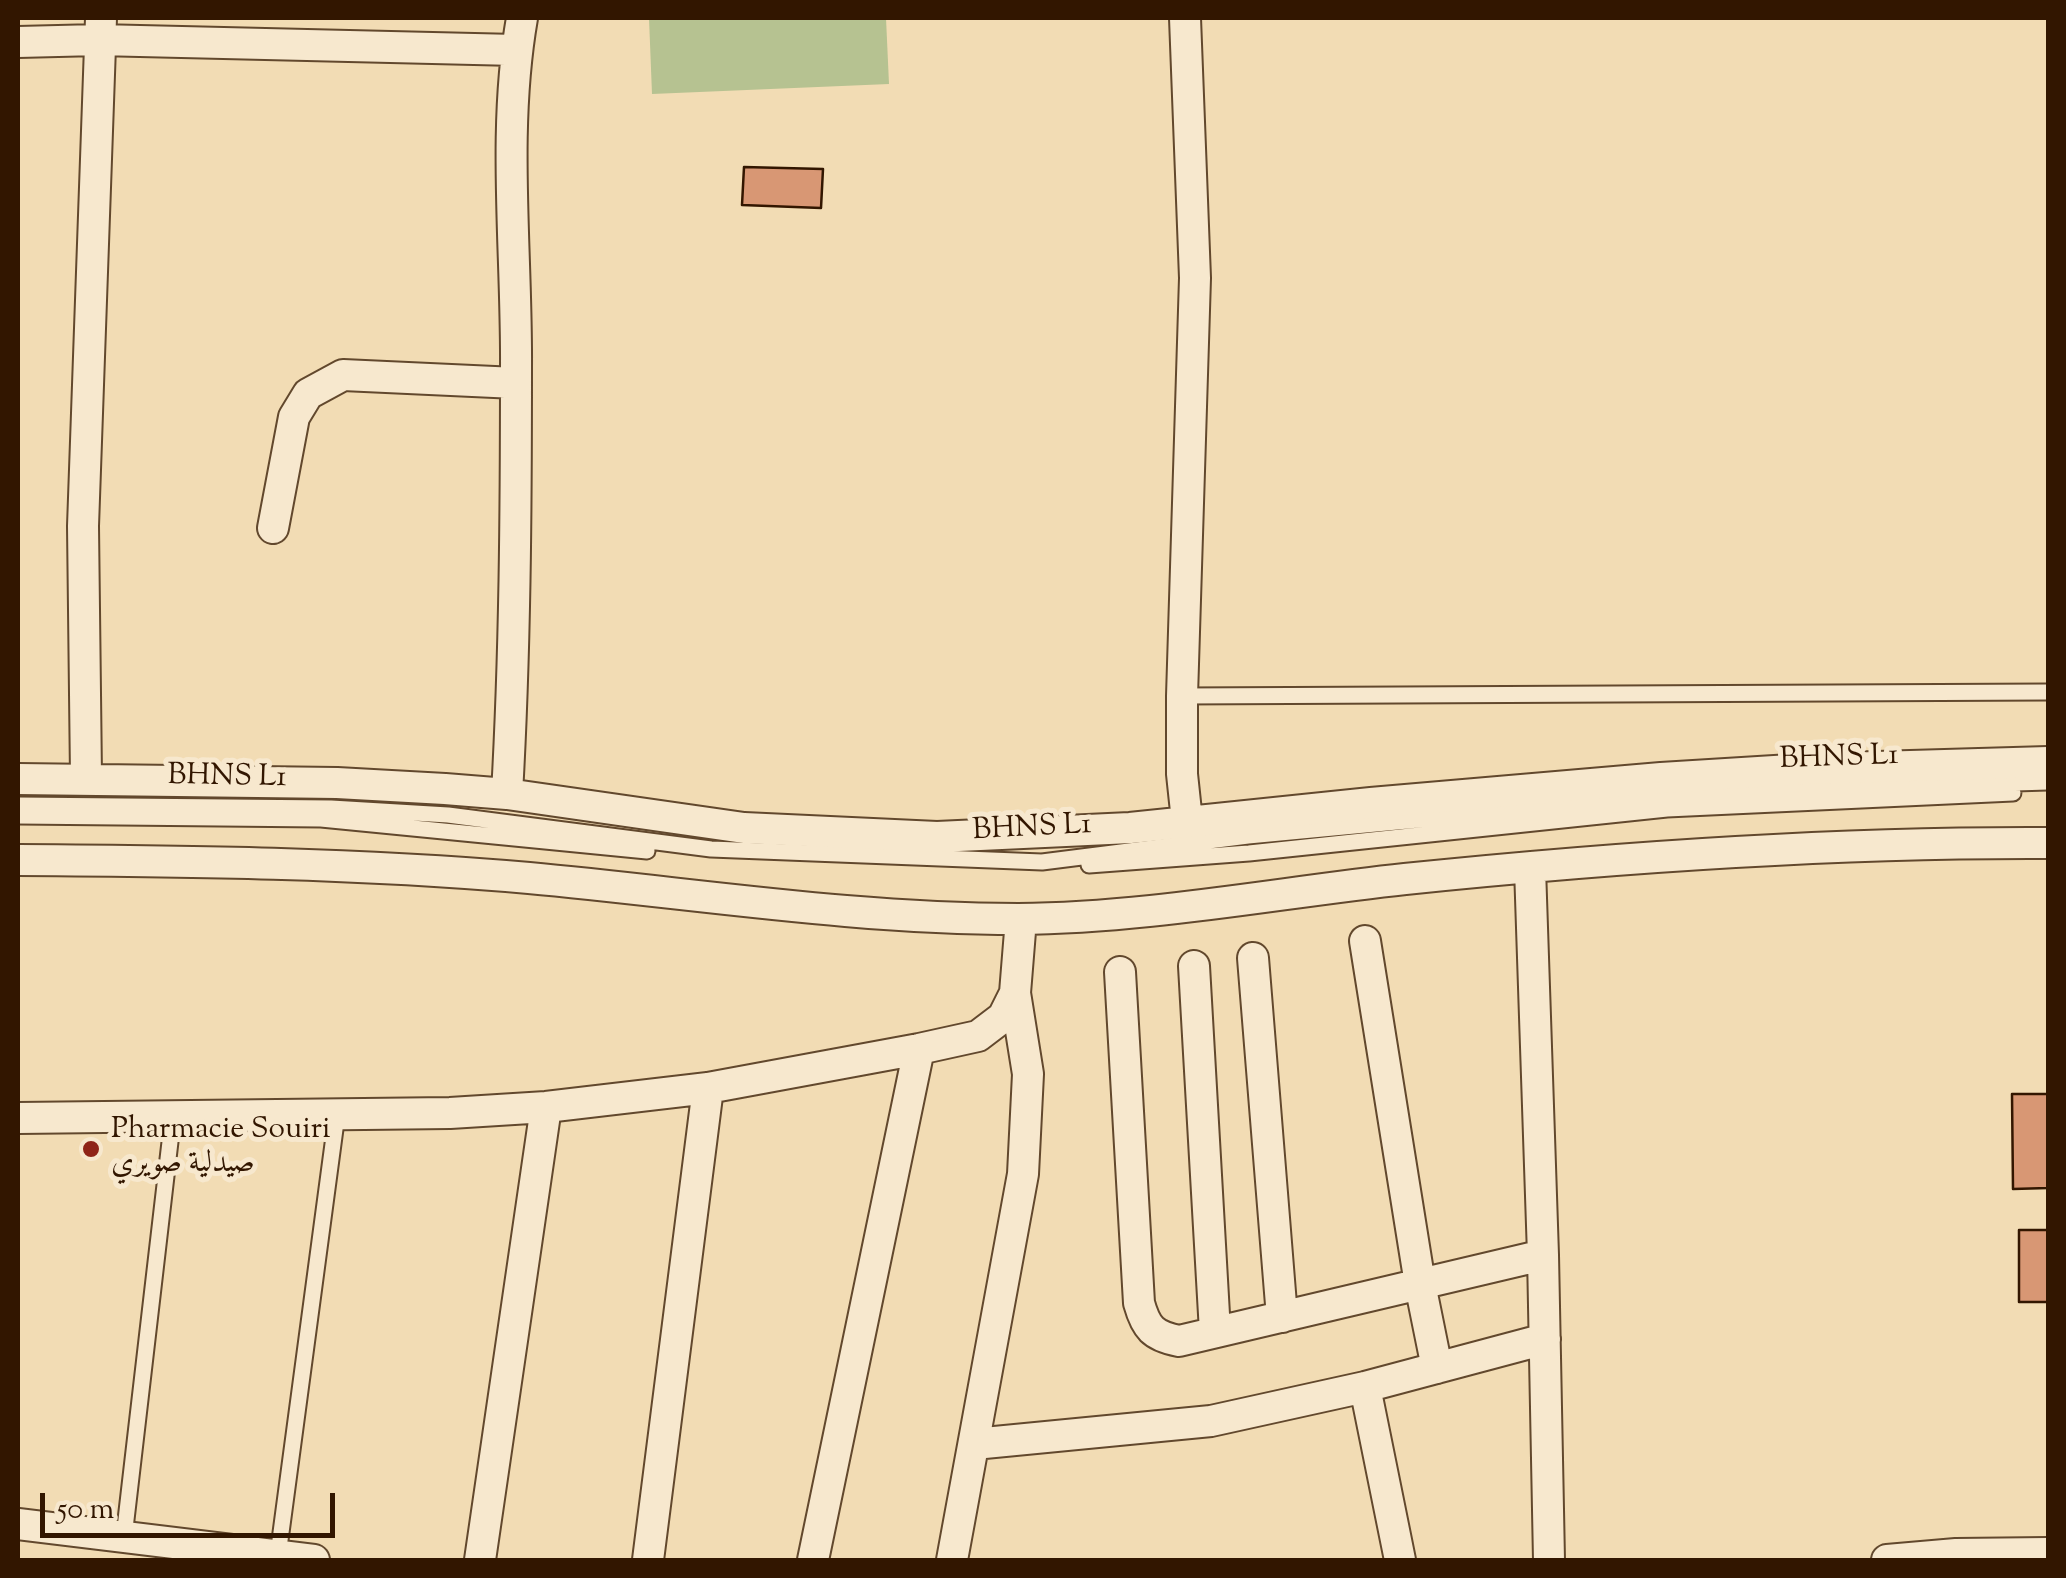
<!DOCTYPE html>
<html>
<head>
<meta charset="utf-8">
<style>
  body { margin:0 }
  #map { position:relative; width:2066px; height:1578px; overflow:hidden; background:#f2dcb4; font-family:"Sorts Mill Goudy",serif }
  canvas { display:block }
  .frame { position:absolute; inset:0; border:20px solid #321600; pointer-events:none }
  .scale { position:absolute; left:40px; top:1493px; width:295px; height:45px; box-sizing:border-box; border:5px solid #321600; border-top:0; padding-left:12px; font-size:30px; line-height:35px; white-space:nowrap; color:#321600; -webkit-text-stroke:8px #f7e8ce; paint-order:stroke }
</style>
</head>
<body>
<div id="map">
<canvas width="2066" height="1578"></canvas>
<div class="frame"></div>
<div class="scale">50 m</div>
</div>
<script>
const context = document.querySelector('canvas').getContext('2d');
context.lineJoin = 'round';
function fill(path, color) { context.fillStyle = color; context.fill(path, 'evenodd'); }
function trace(path, color, width, dash) { context.strokeStyle = color; context.lineWidth = width; context.lineCap = dash ? 'butt' : 'round'; context.setLineDash(dash || []); context.stroke(path); }
function drawText(font, color, halo, rows, align = 'center') {
  context.font = font + ' "Sorts Mill Goudy",Amiri,serif'; context.lineWidth = 10; context.setLineDash([]); context.textBaseline = 'middle'; context.strokeStyle = halo; context.fillStyle = color; for (const [text, x, y, turn = 0] of rows) {
    context.save(); context.translate(x, y); context.rotate((+turn || 0) * Math.PI / 180); context.textAlign = isNaN(turn) ? turn : align; if (halo) context.strokeText(text, 0, 0); context.fillText(text, 0, 0); context.restore();
  }
}
fill(new Path2D(`
  M649,18H886L889,84L652,94Z`), '#b6c291');
const building = new Path2D(`
  M744,167L823,169L821,208L742,205Z
  M2012,1094H2048V1188L2013,1189Z
  M2019,1230H2048V1302H2019Z`);
fill(building, '#d89774');
trace(building, '#321600', 2.5);
const service = new Path2D(`
  M1182,696L2048,692
  M18,805L331,808L448,815L711,849L1042,862L1248,836L1715,792L2048,782
  M18,816L321,819L647,851
  M1089,865L1249,853L1667,809L2013,793
  M124,1537L173,1116
  M278,1555L337,1114`);
const minor = new Path2D(`
  M1185,18L1195,278L1182,696V774L1187,821
  M18,42L98,40L516,50
  M273,528L294,417L308,394L343,375L516,383
  M86,777L83,526L101,18
  M18,779L337,783L445,789L507,794L744,828L937,837L1130,828L1371,803L1661,778L1807,769L2048,762
  M507,794C515,653 516,509 516,368C517,251 502,133 522,18
  M18,860C189,861 358,863 529,878C692,893 854,919 1018,919C1148,918 1276,893 1405,879C1618,857 1834,842 2048,843
  M1530,868L1543,1255L1549,1560
  M1365,941L1420,1284L1437,1368
  M1253,958L1282,1317
  M1194,966L1215,1332
  M1120,972L1139,1303C1146,1328 1153,1336 1179,1341L1543,1255
  M18,1118L450,1113L546,1107L708,1088L919,1049L978,1036L1003,1017L1015,993L1021,919
  M1365,1387L1400,1560
  M974,1444L1211,1421L1365,1387L1545,1339
  M18,1524L314,1560
  M480,1560L546,1107
  M648,1560L708,1088
  M813,1560L919,1049
  M952,1560L1023,1174L1028,1074L1015,993
  M1887,1560L1956,1554L2048,1553`);
trace(service, '#62482d', 19);
trace(minor, '#62482d', 34);
trace(service, '#f7e8ce', 15);
trace(minor, '#f7e8ce', 30);
for (const [x, y, r, color] of [
  [91,1149,10,"#8f2418"]
]) { const dot = new Path2D(); dot.arc(x, y, r, 0, 2 * Math.PI); context.fillStyle = color; context.fill(dot); trace(dot, '#f7e8ce', 4); }
drawText('30px', '#321600', '#f7e8ce', [
  ["BHNS L1",1839,760,-2],
  ["BHNS L1",227,779,1],
  ["BHNS L1",1032,830,-3]
]);
drawText('30px', '#321600', '#f7e8ce', [
  ["Pharmacie Souiri",111,1132],
  ["صيدلية صويري",111,1166]
], 'left');
</script>
</body>
</html>
